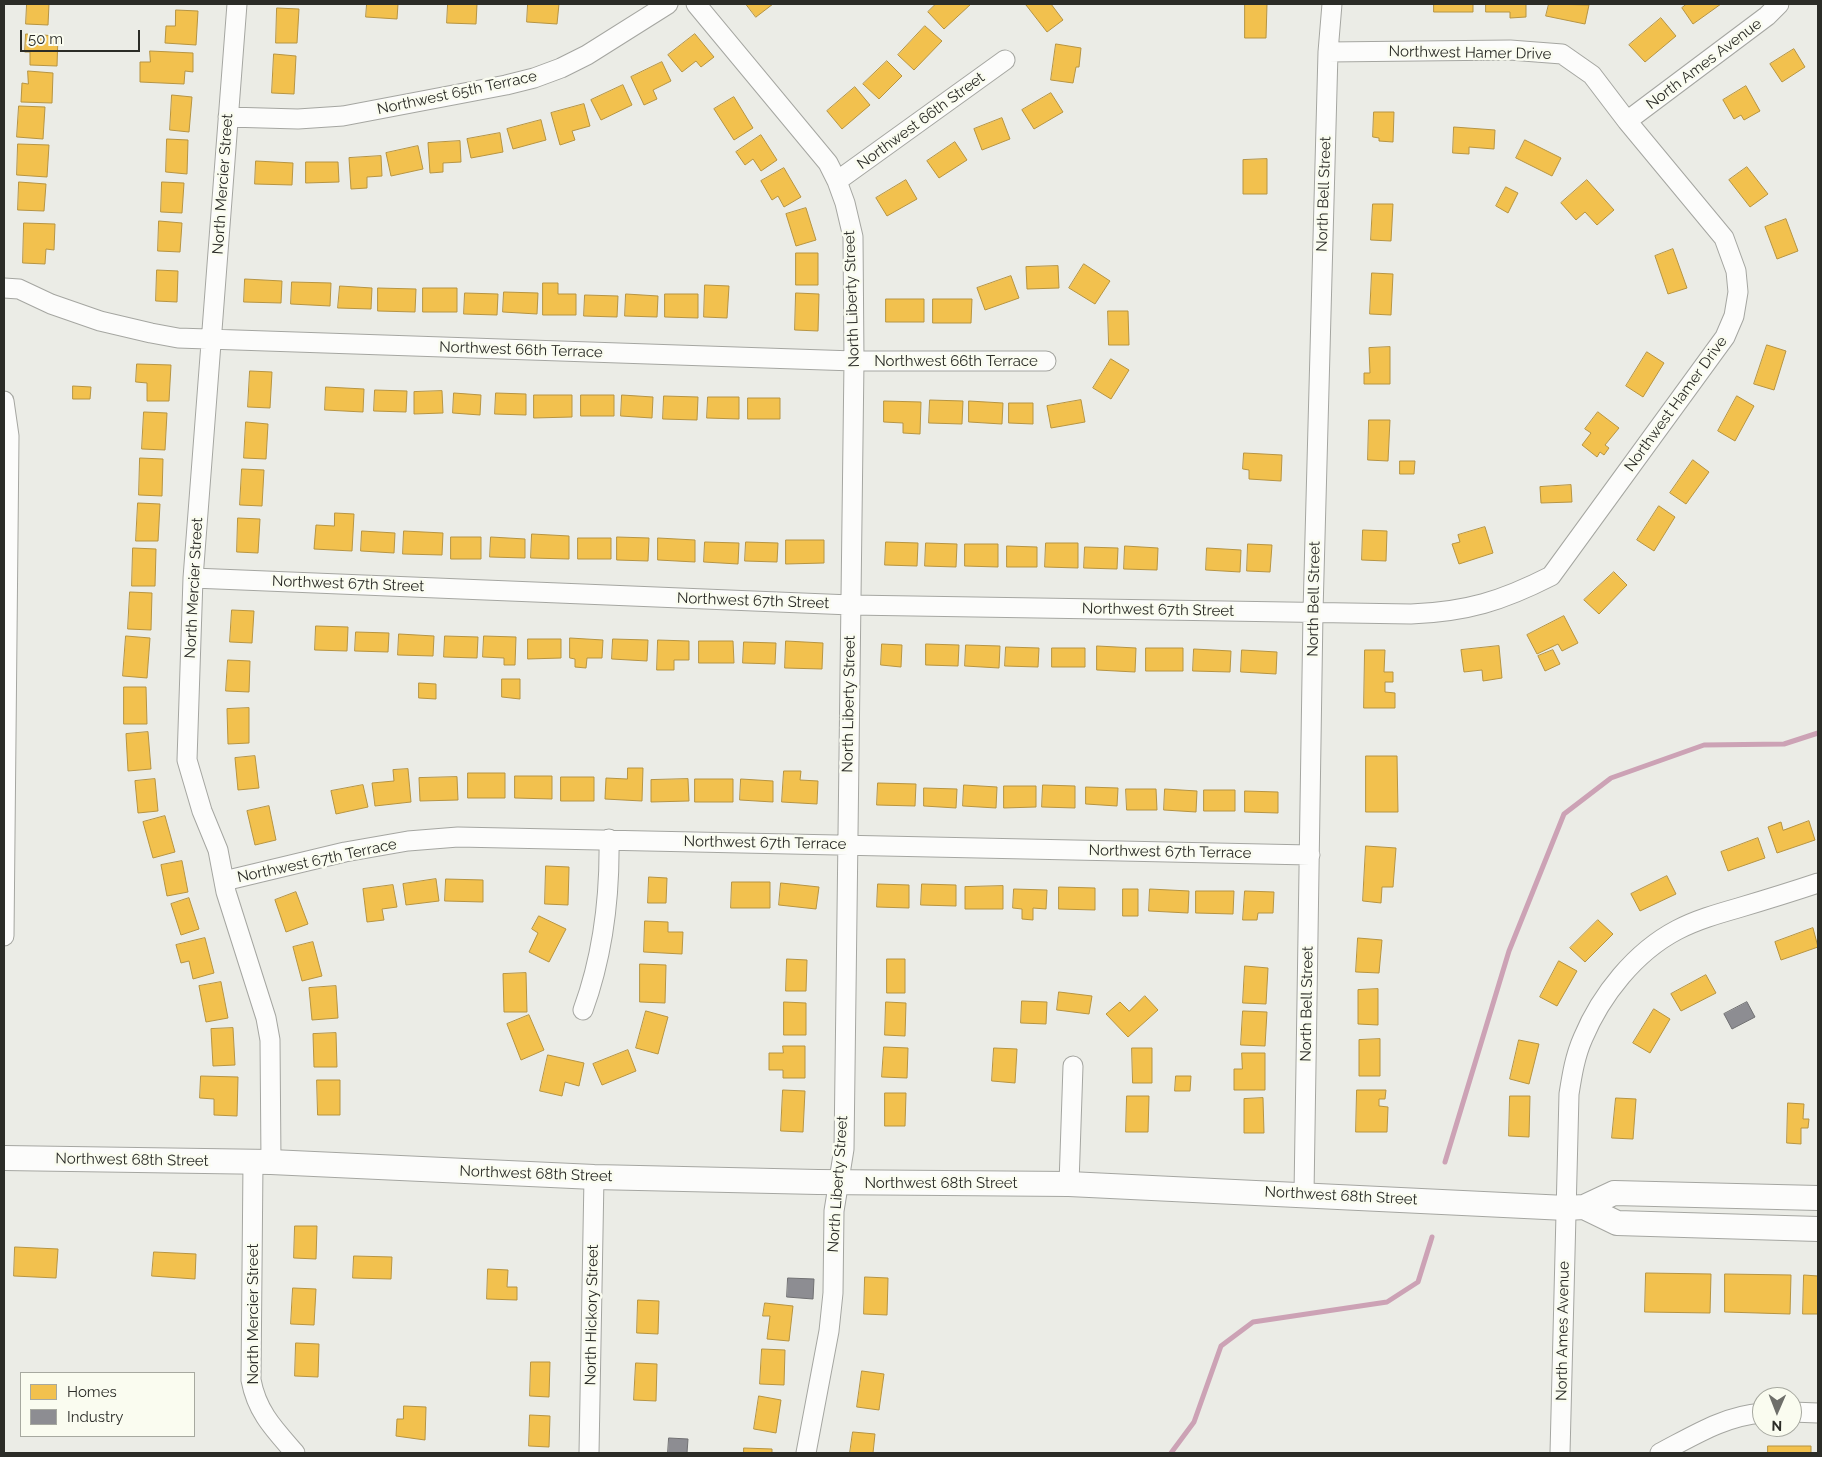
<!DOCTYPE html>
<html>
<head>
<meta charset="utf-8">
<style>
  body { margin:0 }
  #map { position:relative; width:1822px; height:1457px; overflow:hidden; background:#ebece6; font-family:Raleway,sans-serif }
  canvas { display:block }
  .frame { position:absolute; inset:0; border:5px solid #2b2c27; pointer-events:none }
  .legend { position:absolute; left:20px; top:1372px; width:175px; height:65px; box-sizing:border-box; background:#fafcf0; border:1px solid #a7a9a0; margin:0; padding:6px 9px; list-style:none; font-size:15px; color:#2b2c27 }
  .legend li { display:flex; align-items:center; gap:10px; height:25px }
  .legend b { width:25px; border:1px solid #a7a9a0 }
  .north { position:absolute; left:1752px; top:1387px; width:50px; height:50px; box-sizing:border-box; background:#fafcf0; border:1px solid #a7a9a0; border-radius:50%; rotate:181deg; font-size:14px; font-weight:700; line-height:20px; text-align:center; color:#2b2c27 }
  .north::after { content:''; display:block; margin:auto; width:18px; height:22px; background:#6e6f6a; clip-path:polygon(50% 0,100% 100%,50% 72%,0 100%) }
  .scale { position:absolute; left:20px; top:30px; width:120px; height:22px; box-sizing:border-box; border:2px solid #2b2c27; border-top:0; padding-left:6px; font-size:15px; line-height:18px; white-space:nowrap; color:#2b2c27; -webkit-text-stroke:4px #fafcf0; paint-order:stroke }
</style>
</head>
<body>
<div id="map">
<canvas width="1822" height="1457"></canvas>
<div class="frame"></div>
<ul class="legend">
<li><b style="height:14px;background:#f2c14e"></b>Homes</li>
<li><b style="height:14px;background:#8d8d92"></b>Industry</li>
</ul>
<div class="north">N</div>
<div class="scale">50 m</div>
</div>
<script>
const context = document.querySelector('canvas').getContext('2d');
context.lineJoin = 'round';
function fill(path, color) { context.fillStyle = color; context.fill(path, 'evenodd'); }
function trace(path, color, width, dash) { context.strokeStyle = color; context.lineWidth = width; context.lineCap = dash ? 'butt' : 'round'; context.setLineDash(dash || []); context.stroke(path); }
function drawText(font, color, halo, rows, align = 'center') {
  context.font = font + ' Raleway,sans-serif'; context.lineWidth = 5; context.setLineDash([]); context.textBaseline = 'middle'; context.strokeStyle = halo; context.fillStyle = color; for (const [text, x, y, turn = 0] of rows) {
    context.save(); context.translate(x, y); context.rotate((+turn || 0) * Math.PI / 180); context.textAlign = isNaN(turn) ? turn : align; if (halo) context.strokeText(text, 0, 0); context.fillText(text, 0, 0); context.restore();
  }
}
const homes = new Path2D(`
  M27,4H49L48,25L26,24Z
  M367,4H398L397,19L366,17Z
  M448,4H477L476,24L447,23Z
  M528,4H559L557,24L527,22Z
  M746,4H773L756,17Z
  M936,4H971L944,29L928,12Z
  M1028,4H1051L1063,20L1047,32L1026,5Z
  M1245,4H1267L1266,38H1245Z
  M1434,4H1473V12H1434Z
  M1486,4H1526V17L1510,18V12H1486Z
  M1549,4L1589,5L1585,24L1546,16Z
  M1687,4H1721L1693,24L1682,8Z
  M277,8L299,9L297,43H276Z
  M176,10L198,11L196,45L165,43L166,26H175Z
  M1661,18L1676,36L1645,62L1629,45Z
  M925,26L942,41L914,70L898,55Z
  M26,34L58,36L57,66L30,65V52H25Z
  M695,34L714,57L701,67L696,61L682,72L668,55Z
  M1056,44L1081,48L1079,67H1076L1073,83L1051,80Z
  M1794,49L1805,67L1782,82L1770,64Z
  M150,51L193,53V72L185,71L184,84L140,82V62H150Z
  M274,54L296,56L294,94L272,93Z
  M887,61L902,76L879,99L863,84Z
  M662,62L671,81L653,90L657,99L644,105L631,77Z
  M28,71L53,73L52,103L21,102L22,83L28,84Z
  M623,85L632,105L601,120L591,100Z
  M1746,86L1760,111L1744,120L1741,115L1734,119L1723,100Z
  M855,87L870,105L842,129L827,111Z
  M1051,93L1063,112L1034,129L1022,110Z
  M172,95L192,97L189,132L170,130Z
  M734,97L753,128L734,140L714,109Z
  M584,104L590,126L572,131L575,140L560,145L551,113Z
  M19,106L45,107L43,139L17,137Z
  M1374,112H1394L1393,142L1379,141V138L1373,137Z
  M1002,118L1010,139L982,150L974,129Z
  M541,120L546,140L513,149L507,129Z
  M1454,127L1495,130L1494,149L1469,147V154L1453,153Z
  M500,133L503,152L471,158L467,139Z
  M761,135L777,160L761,171L753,159L745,165L736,152Z
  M167,139L188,140L187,174L166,172Z
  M1525,140L1561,158L1552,176L1516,158Z
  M460,141L461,162L443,163V172L430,173L428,143Z
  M955,142L967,160L939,178L927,161Z
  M18,144L49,145L47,177L17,175Z
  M418,146L423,169L391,176L386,153Z
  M381,156L382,176L367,177V188L351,189L349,158Z
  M1267,159V194H1243V160Z
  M256,161L293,163L292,185L255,184Z
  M306,162H338L339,182L306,183Z
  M1747,167L1768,194L1750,207L1729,180Z
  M784,168L801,197L784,207L778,196L772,200L761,181Z
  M906,180L917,199L887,216L876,198Z
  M1587,180L1614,210L1597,225L1585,212L1576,220L1561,203Z
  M19,182L46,184L44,211L18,210Z
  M162,182L184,183L182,213L161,212Z
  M1506,187L1518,193L1508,213L1496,206Z
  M1373,204H1393L1391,241L1371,240Z
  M806,208L816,240L796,246L786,214Z
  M1786,219L1798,251L1777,259L1765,227Z
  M159,221L182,223L180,252L158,251Z
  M24,223L55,224L54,250L46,249L45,264L23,263Z
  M1673,249L1687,288L1668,294L1655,256Z
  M796,253H818V285H796Z
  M1084,264L1110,281L1095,304L1069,288Z
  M1058,266L1059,288L1027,289L1026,267Z
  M157,270L178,271L177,302L156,301Z
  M1372,273L1393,274L1391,315L1370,314Z
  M1011,276L1019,298L985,310L977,288Z
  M245,279L282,281L281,303L244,302Z
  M292,282L331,283L330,306L291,304Z
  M543,283H558V294H576V315H543Z
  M705,285L729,286L727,318L704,317Z
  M340,286L372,288L371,309L338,308Z
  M378,288L416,289L415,312L378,311Z
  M423,288H457V312H423Z
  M504,292L538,293L537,314L503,312Z
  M465,293L498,294L497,315L464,314Z
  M796,293L819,294L818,331L795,330Z
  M626,294L658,296L657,317L625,316Z
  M665,294H698V318L665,317Z
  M585,295L618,296L617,317L584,316Z
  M886,299H924V322H886Z
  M933,299H972L971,323H933Z
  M1108,311H1128L1129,345H1109Z
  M1767,345L1786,351L1774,390L1754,384Z
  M1390,347V384H1364V373H1370L1369,348Z
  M1647,352L1664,363L1643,397L1626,386Z
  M1111,359L1129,370L1111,399L1093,388Z
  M137,364L171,365L169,401H147V383L136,382Z
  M250,371L272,372L270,408L248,407Z
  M73,386L91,387L90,399H73Z
  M326,387L364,389L363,412L325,410Z
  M375,390L407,391L406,412L374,411Z
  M442,391L443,413L414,414V392Z
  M454,393L481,395L480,415L453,413Z
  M496,393L526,394V415L495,414Z
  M534,395H572V417L534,418Z
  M581,395H614V416H581Z
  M622,395L653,397L652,418L621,416Z
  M664,396L698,397L697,420L663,419Z
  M1737,396L1754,406L1735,441L1718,431Z
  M708,397H739V419L707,418Z
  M748,398H780V419H748Z
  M930,400L963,401L962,424L929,423Z
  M1081,400L1085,422L1051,428L1047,406Z
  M884,401L921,402L920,434L903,433V423L884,422Z
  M969,401L1003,403L1002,424L969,422Z
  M1009,403H1033V424L1009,423Z
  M144,412L167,413L165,450L142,449Z
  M1598,412L1619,428L1605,445L1609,448L1604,455L1600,452L1597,457L1582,445L1591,433L1585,429Z
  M1369,420H1390L1388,461L1368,460Z
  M246,422L268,424L266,459L244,458Z
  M1244,453L1282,455L1281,481L1249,479V470L1243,469Z
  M140,458L163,459L162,496L139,495Z
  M1693,460L1709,472L1686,504L1670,493Z
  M1400,461H1415L1414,474H1400Z
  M242,469L264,470L262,506L240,505Z
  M1571,485L1572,502L1541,503L1540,487Z
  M138,503L160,504L158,541H136Z
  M1659,506L1675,517L1654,551L1637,540Z
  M335,513L354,514L352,551L314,549L316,525L334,526Z
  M238,518L260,519L258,553L237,552Z
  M1485,527L1493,553L1459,564L1452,544L1460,542L1458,535Z
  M1363,530L1387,531L1386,561L1362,560Z
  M362,531L395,533L394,553L361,551Z
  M404,531L443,533L442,555L403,554Z
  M532,534L569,536V559L531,558Z
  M451,537H481V559H451Z
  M491,537L525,539V558L490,557Z
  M617,537L649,538L648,561L617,560Z
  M578,538H611V559H578Z
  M658,538L695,540V562L658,560Z
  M786,540H824V563L786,564Z
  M705,542L739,543L738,564L704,562Z
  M746,542L778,543L777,562L745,561Z
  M886,542L918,543L917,566L885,565Z
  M926,543L957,544L956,567L925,566Z
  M1046,543H1078V568L1045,567Z
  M965,544H998V567L965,566Z
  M1248,544L1272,545L1270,572L1247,571Z
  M1007,546L1037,547V567H1007Z
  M1125,546L1158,548L1157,570L1124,569Z
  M1085,547L1118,548L1117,569L1084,568Z
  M133,548L156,549L155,586H132Z
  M1207,548L1241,550L1240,572L1206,570Z
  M1614,572L1627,585L1599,614L1584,600Z
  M130,592L152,593L151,630L128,629Z
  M232,610L254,611L252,643L230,642Z
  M1564,616L1578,643L1562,651L1558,644L1537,654L1527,635Z
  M316,626L348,627L347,651L315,650Z
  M356,632L389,633L388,652L355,651Z
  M399,634L434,636L433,656L398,655Z
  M126,636L150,638L147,678L123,676Z
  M445,636L478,637L477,658L444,657Z
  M484,636L516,637L515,665H504V658L483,657Z
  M570,638L603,640L602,658H587L586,668L575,667V659L570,658Z
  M528,639H561V658L528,659Z
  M613,639L648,640L647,661L612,659Z
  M658,640L689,641V660H674V670H657Z
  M699,641H733L734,663H699Z
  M786,641L823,643L822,669L785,668Z
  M744,642L776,643L775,664L743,663Z
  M882,644L902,645L901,667L881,665Z
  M926,644L959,645L958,666L926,665Z
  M966,645L1000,646L999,668L965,666Z
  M1097,646L1136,648L1135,672L1097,670Z
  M1499,646L1502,678L1483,681L1482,670L1464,672L1461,650Z
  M1006,647L1039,648L1038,667L1005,666Z
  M1052,648H1085V667H1052Z
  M1146,648H1183V671H1146Z
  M1194,649L1231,651L1230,672L1193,671Z
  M1242,650L1277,652L1276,674L1241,672Z
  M1365,650H1385L1384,672H1393V682H1385V692L1395,693V708H1364Z
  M1553,650L1560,664L1545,671L1538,656Z
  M228,660L250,661L249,692L226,691Z
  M502,679H520V699L502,697Z
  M419,683L436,684V699L419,698Z
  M124,687H146L147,724H124Z
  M249,708V743L228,744L227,709Z
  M148,732L151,769L128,771L126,734Z
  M255,756L259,788L238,790L235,758Z
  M1366,756H1397L1398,812H1366Z
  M628,768H643L642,801L605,799L606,778L627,779Z
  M408,769L411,802L375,806L372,783L394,781L393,770Z
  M784,771H801L800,780L818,781L817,804L782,802Z
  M468,773H505V798H468Z
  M515,776H552V799L515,798Z
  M457,777L458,800L420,801L419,778Z
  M561,777H594V801H561Z
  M155,779L158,811L138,813L135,781Z
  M688,779L689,801L651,802V780Z
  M695,779H733V802H695Z
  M741,779L773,781V802L740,800Z
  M878,783L916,784L915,806L877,805Z
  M363,785L368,807L336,814L331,791Z
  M964,785L997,787L996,808L963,806Z
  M1043,785L1075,786V808L1042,807Z
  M1004,786H1036V807L1004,808Z
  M1086,787L1118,788L1117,806L1086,804Z
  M924,788L957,789L956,808L924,806Z
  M1126,789H1156L1157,810H1127Z
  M1165,789L1197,791L1196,812L1164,810Z
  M1204,790H1235V811H1204Z
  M1245,791L1278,792V813L1245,812Z
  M269,806L276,840L255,845L247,811Z
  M165,816L175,852L153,858L143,822Z
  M1809,821L1815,840L1777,853L1768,827L1781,822L1783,830Z
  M1758,838L1765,858L1728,871L1721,852Z
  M1366,846L1396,848L1393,887H1382L1381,903L1363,901Z
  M182,861L188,892L167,896L161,865Z
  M546,866L569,867L568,905L545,904Z
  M1667,876L1676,894L1640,911L1631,894Z
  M649,877L667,878L666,903H648Z
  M436,879L439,901L406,905L403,884Z
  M446,879L483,880V902L445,901Z
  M732,882H770V908H731Z
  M781,883L819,887L816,909L779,905Z
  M878,884L909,885V908L877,907Z
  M922,884L956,885V906L921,905Z
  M393,885L397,907L382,909L384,920L367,922L363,889Z
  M1003,886V909H965V887Z
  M1059,887L1095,888V910L1059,909Z
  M1014,889L1047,890L1046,909L1033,908V920L1022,919V909L1013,908Z
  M1123,889H1138V916H1123Z
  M1150,889L1189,891L1188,913L1149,911Z
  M1196,891H1234L1233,914L1196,913Z
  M1245,891L1274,892L1273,913H1258L1257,920H1243Z
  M296,892L308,924L286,932L275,900Z
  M189,898L199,929L181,935L171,904Z
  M539,916L566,929L549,962L529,952L538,933L532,929Z
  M1598,920L1613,934L1585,962L1570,948Z
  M645,921L668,922V932H683L682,954L644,952Z
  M1813,928L1818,947L1781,960L1775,942Z
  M205,938L214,973L193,979L189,961L181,963L176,945Z
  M1358,938L1382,940L1379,973L1356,972Z
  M313,942L322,976L302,981L293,947Z
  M787,959L807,960L806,991H786Z
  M887,959H905V993H887Z
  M1559,961L1577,971L1557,1006L1540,997Z
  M640,964L666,965L665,1003L640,1002Z
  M1245,966L1268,968L1266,1004L1243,1003Z
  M526,973L527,1012H504L503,974Z
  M1706,975L1716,993L1681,1011L1671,994Z
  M221,982L228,1018L206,1022L199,986Z
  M336,986L338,1018L312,1020L309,988Z
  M1378,989V1025L1358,1024V990Z
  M1059,992L1092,996L1089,1014L1057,1010Z
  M1145,996L1158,1010L1128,1037L1106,1014L1120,1002L1129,1011Z
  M1022,1001L1047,1002L1046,1024L1021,1023Z
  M784,1002L806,1003V1035H784Z
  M886,1002L906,1003L905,1036L885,1035Z
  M1654,1009L1670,1019L1650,1053L1633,1043Z
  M646,1011L668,1017L658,1054L636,1048Z
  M1243,1011L1267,1012L1265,1046L1241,1045Z
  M529,1015L544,1050L521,1060L507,1024Z
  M233,1028L235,1065L213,1066L211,1029Z
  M336,1033L337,1067H314L313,1034Z
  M1380,1039V1076H1359V1040Z
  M1519,1040L1539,1044L1529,1084L1510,1079Z
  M783,1046H805V1078H783V1070H769V1053H783Z
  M884,1047L908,1048L907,1078L882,1077Z
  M994,1048L1017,1049L1015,1083L992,1081Z
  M1132,1048H1152V1083H1133Z
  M628,1050L636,1071L602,1085L593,1064Z
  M1242,1053H1265V1090H1234V1069H1242Z
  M548,1055L584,1063L579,1086L565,1082L562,1096L540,1091Z
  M201,1076L238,1077L237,1116L214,1115V1099L200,1098Z
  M1176,1076H1191L1190,1091H1175Z
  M317,1080H340V1115H318Z
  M783,1090L805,1091L803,1132L781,1131Z
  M1357,1090H1386L1385,1099H1379V1106L1388,1107L1387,1132H1356Z
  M885,1093H906L905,1126H885Z
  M1127,1096H1149L1148,1132H1126Z
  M1510,1096H1530L1529,1137L1509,1136Z
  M1263,1098L1264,1133H1244V1099Z
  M1616,1098L1636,1099L1633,1139L1612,1138Z
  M1788,1103L1804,1104L1803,1119H1809L1808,1128H1801V1144L1787,1143Z
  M295,1226H317L316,1259L294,1258Z
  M15,1247L58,1249L56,1278L14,1276Z
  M154,1252L196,1254L195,1279L152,1276Z
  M354,1256L392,1257L391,1279L353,1278Z
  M488,1269L508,1270L507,1287H517V1300L487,1299Z
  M1646,1273L1711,1274L1710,1313L1645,1312Z
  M1725,1274L1791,1275L1790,1314L1725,1312Z
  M1804,1275L1818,1276V1314H1803Z
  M865,1277L888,1278L887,1315L864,1314Z
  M293,1288L316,1289L314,1325L291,1324Z
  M638,1300L659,1301L658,1334L637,1333Z
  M765,1303L793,1306L789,1341L767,1339L770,1316H763Z
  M296,1343L319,1344L318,1377L295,1376Z
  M762,1349L785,1350L784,1385L760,1384Z
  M531,1362H550L549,1397L530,1396Z
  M636,1363L657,1364L656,1401L634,1400Z
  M862,1371L884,1374L879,1410L857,1407Z
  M759,1396L781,1400L776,1433L754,1429Z
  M404,1406L426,1407L425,1440L396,1436L397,1419H403Z
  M530,1415L550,1416L549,1447L529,1446Z
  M853,1432L875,1434L873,1453H850Z
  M1768,1446H1811V1453H1768Z
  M744,1448L772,1449V1453H744Z`);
fill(homes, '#f2c14e');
trace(homes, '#b69442', 1);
const industry = new Path2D(`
  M1747,1002L1755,1017L1732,1029L1724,1014Z
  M788,1278L814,1279L813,1299L787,1297Z
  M669,1438L688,1439L687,1453H668Z`);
fill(industry, '#8d8d92');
trace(industry, '#707072', 1);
trace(new Path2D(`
  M1445,1162L1509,951L1564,814L1611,778L1704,745L1784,744L1818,733
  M1171,1453L1194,1422L1221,1346L1253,1322L1387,1302L1418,1282L1432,1237`), '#cca2b5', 5);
const minor = new Path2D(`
  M237,4L193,578L187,760L202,811L218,850L226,892L266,1018L270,1040L271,1162
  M696,4L828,163L837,181L845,203L853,237L854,361L844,1149L834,1211L833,1293L829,1331L806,1453
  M228,117L298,119L343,116L506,85L534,78L561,68L587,55L668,4
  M1627,121L1767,16L1779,4
  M837,181L1005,60
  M4,288L19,289L51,304L100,321L151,333L178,338L854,361H1046
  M4,401L9,436L4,936
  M193,578L851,605L1411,614C1466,612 1502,601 1551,576L1725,337L1734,316L1738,292L1736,271L1724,238L1627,121L1592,75L1562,54L1510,50L1328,52
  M224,881L345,852L408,841L458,837L1310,855
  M583,1010C603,955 610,898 609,839
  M253,1162L251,1380C257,1412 274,1429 295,1453
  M1069,1184L1073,1066
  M1304,1194L1313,612L1328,52L1332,4
  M1792,1412L1818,1413
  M589,1453L594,1177
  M1560,1453L1569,1094C1572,1075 1575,1056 1583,1038C1601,995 1635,952 1677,930C1696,920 1717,914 1738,908C1765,900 1791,892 1818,883
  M1660,1453C1693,1436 1724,1416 1762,1413`);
const major = new Path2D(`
  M4,1158L271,1162L594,1177L818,1182L1069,1184L1566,1208L1584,1207L1614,1193L1818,1198
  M1584,1207L1617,1223L1818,1229`);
trace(minor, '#a5a6a1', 21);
trace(major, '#a5a6a1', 26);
trace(minor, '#fcfcfb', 19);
trace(major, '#fcfcfb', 24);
drawText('15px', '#2b2c27', '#fafcf0', [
  ["Northwest Hamer Drive",1470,53,1],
  ["North Ames Avenue",1704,64,-37],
  ["Northwest 65th Terrace",457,93,-12],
  ["Northwest 66th Street",921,121,-36],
  ["North Mercier Street",223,184,-86],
  ["North Bell Street",1324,194,-88],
  ["North Liberty Street",852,299,-92],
  ["Northwest 66th Terrace",521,350,2],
  ["Northwest 66th Terrace",956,361],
  ["Northwest Hamer Drive",1676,404,-54],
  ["Northwest 67th Street",348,584,2],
  ["North Mercier Street",194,588,-87],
  ["North Bell Street",1314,599,-89],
  ["Northwest 67th Street",753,601,2],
  ["Northwest 67th Street",1158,610,1],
  ["North Liberty Street",849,704,-89],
  ["Northwest 67th Terrace",765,843,1],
  ["Northwest 67th Terrace",1170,852,1],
  ["Northwest 67th Terrace",317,861,-12],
  ["North Bell Street",1307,1004,-89],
  ["Northwest 68th Street",132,1160,1],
  ["Northwest 68th Street",536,1174,2],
  ["Northwest 68th Street",941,1183],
  ["North Liberty Street",838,1184,-86],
  ["Northwest 68th Street",1341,1196,3],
  ["North Mercier Street",253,1314,-90],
  ["North Hickory Street",592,1315,-89],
  ["North Ames Avenue",1563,1331,-89]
]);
</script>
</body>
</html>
